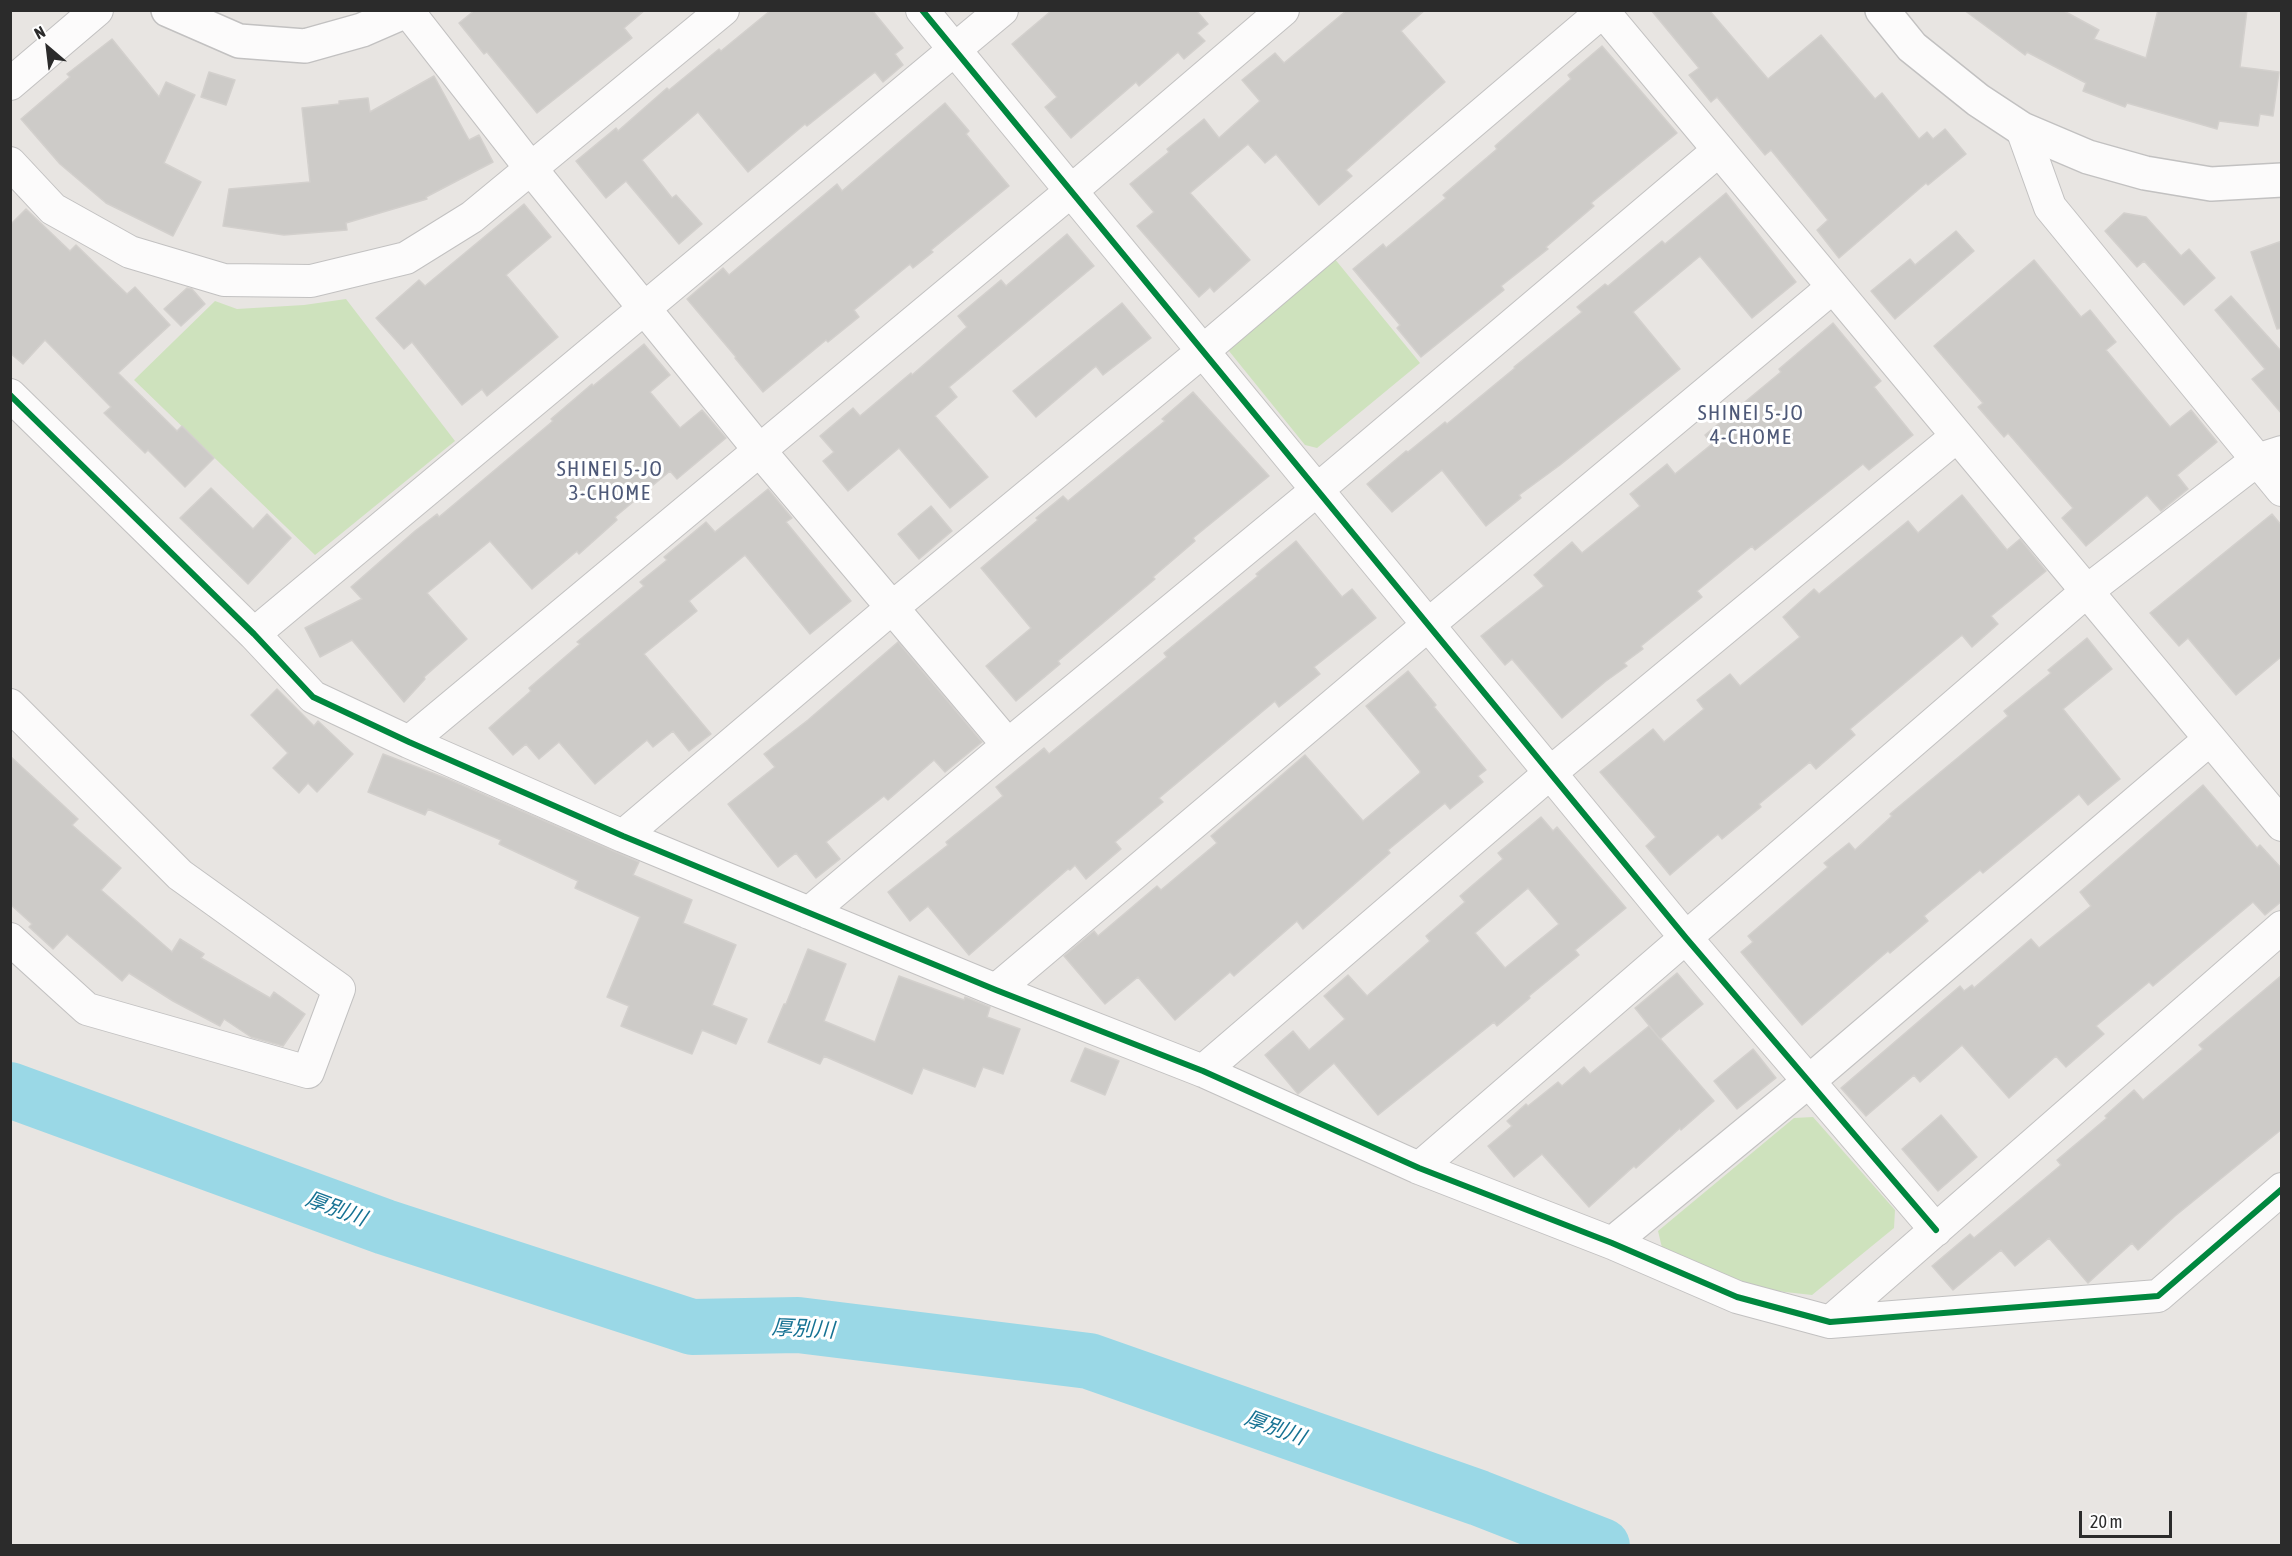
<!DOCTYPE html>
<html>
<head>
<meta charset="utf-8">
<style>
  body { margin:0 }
  #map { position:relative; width:2292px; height:1556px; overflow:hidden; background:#e8e5e2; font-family:"Asap Condensed",sans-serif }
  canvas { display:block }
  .frame { position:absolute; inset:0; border:12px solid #2b2b2b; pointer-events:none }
  .north { position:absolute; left:18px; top:18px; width:60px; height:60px; -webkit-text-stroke:4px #fff; paint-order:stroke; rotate:332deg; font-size:16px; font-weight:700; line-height:24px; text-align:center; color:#2b2b2b }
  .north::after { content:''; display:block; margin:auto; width:21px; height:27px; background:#2b2b2b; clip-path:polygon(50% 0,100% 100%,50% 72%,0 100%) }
  .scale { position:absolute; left:2079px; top:1511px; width:93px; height:27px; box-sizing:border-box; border:3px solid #2b2b2b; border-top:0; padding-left:8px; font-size:18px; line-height:21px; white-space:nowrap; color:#2b2b2b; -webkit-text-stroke:4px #fff; paint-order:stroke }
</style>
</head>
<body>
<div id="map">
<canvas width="2292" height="1556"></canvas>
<div class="frame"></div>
<div class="north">N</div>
<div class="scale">20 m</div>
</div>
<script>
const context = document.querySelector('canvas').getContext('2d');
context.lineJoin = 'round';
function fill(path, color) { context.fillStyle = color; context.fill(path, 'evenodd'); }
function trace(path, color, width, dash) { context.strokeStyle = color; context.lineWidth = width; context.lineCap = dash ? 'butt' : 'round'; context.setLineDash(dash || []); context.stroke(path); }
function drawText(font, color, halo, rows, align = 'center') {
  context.font = font + ' "Asap Condensed","Noto Sans JP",sans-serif'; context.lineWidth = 6; context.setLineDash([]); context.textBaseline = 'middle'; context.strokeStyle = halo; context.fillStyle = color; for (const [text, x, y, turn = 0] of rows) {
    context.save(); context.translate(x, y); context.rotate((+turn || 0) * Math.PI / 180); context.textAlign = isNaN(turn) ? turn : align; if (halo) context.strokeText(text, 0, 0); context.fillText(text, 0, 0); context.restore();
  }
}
fill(new Path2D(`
  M1334,258L1420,363L1317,448L1305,445L1229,351L1232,337Z
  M346,299L455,441L315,555L134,380L215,301L237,309L304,305Z
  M1813,1117L1895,1210L1894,1228L1812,1295L1741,1287L1664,1256L1658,1231L1794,1118Z`), '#cee2bd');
trace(new Path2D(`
  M10,1090L385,1227L692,1327L798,1325L1089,1361L1479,1498L1602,1546`), '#9ad8e6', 56);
const building = new Path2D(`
  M475,10H645L624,28L632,38L537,113L487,52L484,54L459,23Z
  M771,10H872L903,48L895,54L903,65L883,82L875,72L807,126L805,124L748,172L698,112L642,160L672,198L676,195L702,224L679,244L626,181L606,198L576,161L616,128L618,131L667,88L669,90L719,49L721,51Z
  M1196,10L1208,24L1197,33L1205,41L1184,59L1178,52L1139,86L1136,82L1071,138L1045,107L1057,97L1012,44L1051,11Z
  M1347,10H1425L1401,31L1445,82L1346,170L1352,176L1319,205L1276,154L1265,163L1248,144L1190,193L1250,260L1214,292L1210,287L1199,297L1137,226L1154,212L1130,184L1169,152L1167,149L1204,119L1219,138L1260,101L1242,80L1275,53L1284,63Z
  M1651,10H1709L1768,79L1821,35L1875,99L1882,93L1919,139L1927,132L1933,139L1945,129L1966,154L1928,185L1926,183L1839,258L1817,230L1828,220L1771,150L1765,155L1717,97L1711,102L1689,75L1699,68Z
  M1964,10H2062L2099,30L2094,39L2146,58L2158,10H2247L2240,67L2279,72L2273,116L2260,114L2258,126L2219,121L2217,129L2127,103L2125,107L2083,91L2086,83L2027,52L2025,55Z
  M112,39L159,97L166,82L195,95L164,163L201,182L173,236L106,203L60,164L21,119L70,77L67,74Z
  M1602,46L1677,133L1591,203L1594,206L1546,247L1548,249L1501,286L1504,290L1421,357L1397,328L1400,325L1353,269L1383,244L1386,248L1446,198L1443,195L1497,149L1495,146L1571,79L1568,75Z
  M209,72L235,80L226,105L201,97Z
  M434,76L469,140L479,135L493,162L426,197L427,199L346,223L347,230L284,235L223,226L229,189L310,182L302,108L339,104V101L368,98L370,112Z
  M945,103L969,131L966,134L1009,186L931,250L933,252L913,268L910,264L854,310L859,317L828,342L826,340L763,392L735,358L736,357L687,299L723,268L729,275L837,184L842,191Z
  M1726,193L1796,282L1752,318L1700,256L1633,312L1680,369L1560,465L1519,495L1521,498L1486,526L1442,470L1392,512L1367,484L1406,451L1408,452L1445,422L1447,424L1515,368L1514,367L1582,312L1577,307L1605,284L1608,286L1662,241L1665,244Z
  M524,204L551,237L506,275L558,337L487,396L482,389L462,405L412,342L404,349L376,318L419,280L425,286Z
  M26,209L70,251L76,245L127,294L135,287L170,325L118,373L177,431L182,426L214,458L185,487L148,450L145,453L104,413L111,407L45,340L23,364L10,353V225Z
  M2124,213L2146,217L2181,256L2189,249L2215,278L2184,305L2144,261L2137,267L2105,231Z
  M1956,231L1974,251L1895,319L1871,291L1910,259L1915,265Z
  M1067,234L1094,266L949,387L957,397L935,416L988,477L950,508L899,448L848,491L823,461L834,452L820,436L853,408L860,416L911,373L912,375L967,327L958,316L1001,280L1006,286Z
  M2282,241V328L2277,329L2251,252Z
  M2034,260L2081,317L2090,310L2116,342L2106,350L2170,427L2191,410L2217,442L2177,475L2188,489L2161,511L2147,495L2086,546L2062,518L2073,508L2008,433L2004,437L1978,407L1983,403L1934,346Z
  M187,288L192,289L205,304L181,326L164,309Z
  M2231,296L2282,352V414L2252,379L2265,369L2215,310Z
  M1122,303L1151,338L1103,375L1096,366L1036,417L1013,391Z
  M1833,323L1881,381L1874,387L1913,435L1869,470L1863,464L1755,550L1752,546L1697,591L1702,597L1641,646L1643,649L1624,663L1627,666L1606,681L1562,718L1512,659L1505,665L1481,636L1544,586L1534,575L1572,542L1582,553L1640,506L1630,494L1667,464L1675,474L1712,444L1705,435L1781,372L1779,369Z
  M644,344L670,375L650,392L680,428L702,410L726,438L677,479L670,471L615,517L617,520L579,554L577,551L532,589L490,541L427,593L467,639L424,677L425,679L404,702L352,640L320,657L305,628L362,599L351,587L415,531L437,514L439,517L553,421L551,419L592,384L593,386Z
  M1193,392L1269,476L1193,538L1195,541L1153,577L1155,579L1058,661L1060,664L1016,701L986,666L1031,628L981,568L1038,520L1036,518L1063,496L1068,501L1113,464L1165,421L1162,419Z
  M211,488L253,529L267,514L291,538L248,584L180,518Z
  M768,489L792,518L786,522L851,601L810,634L745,555L689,601L697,611L644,654L711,734L689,751L673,731L653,747L647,740L595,784L559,742L539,759L526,744L513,755L489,728L531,691L529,688L580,644L577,642L644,586L640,582L667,560L664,557L706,522L715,532Z
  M1962,495L2007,550L2020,539L2046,571L1991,616L1998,624L1972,647L1962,635L1850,729L1855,735L1816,769L1810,762L1759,804L1761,807L1722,839L1718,834L1670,875L1646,846L1656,837L1600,772L1653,729L1664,742L1704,709L1697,700L1730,674L1740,686L1800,637L1783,617L1814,589L1819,594L1908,521L1918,533Z
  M931,506L952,531L919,559L898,534Z
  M2272,514L2282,526V656L2236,695L2188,638L2179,646L2150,613Z
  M1296,541L1342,597L1352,589L1376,618L1314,667L1320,674L1279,707L1275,701L1159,798L1163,802L1115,842L1121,849L1086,879L1075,865L1070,870L1068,869L969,955L928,906L910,921L888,892L948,845L946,842L1003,796L996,787L1044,748L1049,754L1167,657L1164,653L1258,576L1256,574Z
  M2087,638L2112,669L2063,709L2120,779L2088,805L2079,794L1983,873L1980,870L1924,916L1928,921L1890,953L1888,951L1802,1025L1741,952L1753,942L1748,936L1828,867L1824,863L1849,843L1855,850L1892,816L1890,814L2008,716L2004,711L2051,673L2048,670Z
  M898,642L982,742L945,772L934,760L888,800L884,796L826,842L840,859L816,878L796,853L778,867L728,804L775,767L764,754L808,720Z
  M1408,671L1436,705L1434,707L1486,770L1478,776L1483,782L1450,809L1445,803L1388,850L1390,853L1303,929L1297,921L1234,976L1230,972L1175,1020L1138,977L1105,1004L1064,956L1094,931L1098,936L1157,886L1161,890L1217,843L1211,836L1305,755L1363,821L1420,773V771L1366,706Z
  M277,689L314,726L318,721L353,754L317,792L308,783L299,793L273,768L288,753L251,715Z
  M383,754L448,779L639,862L633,875L692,900L683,923L736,945L712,1005L747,1019L736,1044L702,1030L692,1054L621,1026L629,1006L607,997L640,917L575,888L578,881L499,844L501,840L428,809L425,815L368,792Z
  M10,756L78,819L72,825L121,868L101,890L172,952L180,939L204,954L201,958L270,998L274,992L305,1014L283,1046L251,1037L224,1019L220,1026L173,1001L129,973L122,981L67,934L53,949L29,927L32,924L10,904Z
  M2203,785L2257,848L2260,845L2282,869V901L2265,915L2253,902L2153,986L2149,982L2096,1026L2104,1034L2066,1067L2056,1056L2009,1098L1962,1045L1920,1082L1914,1075L1866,1116L1841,1088L1960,986L1964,991L1972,985L1974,988L2031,939L2039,948L2091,906L2080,892Z
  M1541,817L1553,831L1557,827L1626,908L1575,950L1579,955L1529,996L1530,998L1497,1026L1494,1022L1378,1115L1334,1063L1298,1094L1265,1055L1293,1031L1309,1050L1345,1019L1324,996L1348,975L1367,996L1430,941L1426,936L1465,902L1460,896L1503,859L1498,853ZM1528,888L1559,924L1505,968L1475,933Z
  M808,949L846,964L824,1021L875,1042L899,976L964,1000L965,997L990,1007L987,1017L1020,1029L1003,1074L983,1067L975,1087L923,1068L912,1094L824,1056L820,1064L768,1042L784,1004H786Z
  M1677,973L1703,1004L1660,1039L1635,1008Z
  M2282,975V1129L2175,1216L2138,1250L2132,1243L2088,1283L2049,1238L2015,1266L2001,1250L1953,1290L1932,1266L1970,1234L1974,1238L2061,1165L2057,1160L2107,1118L2105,1116L2134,1090L2143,1100L2203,1049L2199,1045Z
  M1649,1026L1714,1101L1681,1130L1680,1128L1636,1168L1634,1166L1589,1207L1542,1154L1514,1177L1488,1146L1512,1126L1507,1121L1526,1104L1528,1106L1558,1082L1562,1086L1584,1067L1590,1074Z
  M1085,1048L1119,1061L1105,1095L1071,1081Z
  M1753,1049L1776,1078L1737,1109L1714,1081Z
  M1941,1115L1977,1157L1938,1191L1902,1149Z`);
fill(building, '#cdcbc8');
trace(building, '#d3d0cd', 1.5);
const street = new Path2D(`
  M407,10L532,170L760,451L1008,745
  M922,10L1686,938L1936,1230
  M1602,10L2282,825
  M10,84L97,10
  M2022,129L2050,207L2282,490
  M10,163L53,209L130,252L224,280L311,281L406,258L472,217L723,10
  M10,395L254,634L313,697L409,742L623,836L996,990L1203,1071L1419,1168L1612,1243L1737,1297L1830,1322L2158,1296L2282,1189
  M254,634L1002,10
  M10,705L180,875L339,989L308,1072L87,1009L10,939
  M409,742L1071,191L1283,10
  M623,836L893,607L1203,351L1603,11
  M809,913L1008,745L1317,490L1719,150
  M996,990L1428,625L1833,287
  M1203,1071L1550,773L1957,436
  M1419,1168L2087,591L2257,460L2282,452
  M1612,1243L1808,1082L2210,739
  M1830,1322L2282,927`);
const secondary = new Path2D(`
  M168,10L239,41L305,46L362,30L408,10
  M1882,10L1912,47L1978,100L2022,129L2088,157L2145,173L2211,184L2282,180`);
trace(street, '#c2c1c1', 34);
trace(secondary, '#c2c1c1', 36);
trace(street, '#fcfbfb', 32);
trace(secondary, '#fcfbfb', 33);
trace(new Path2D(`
  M922,10L1686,938L1936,1230
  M10,395L254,634L313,697L409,742L623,836L996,990L1203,1071L1419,1168L1612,1243L1737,1297L1830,1322L2158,1296L2282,1189`), '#00873e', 6);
context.letterSpacing = '1.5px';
drawText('21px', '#4e5978', '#fff', [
  ["SHINEI 5-JO",1751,413],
  ["4-CHOME",1751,437],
  ["SHINEI 5-JO",610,469],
  ["3-CHOME",610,493]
]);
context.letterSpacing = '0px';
drawText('italic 21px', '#167293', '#fff', [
  ["厚別川",336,1209,20],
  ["厚別川",803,1329,3],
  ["厚別川",1275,1428,20]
]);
</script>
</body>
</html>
